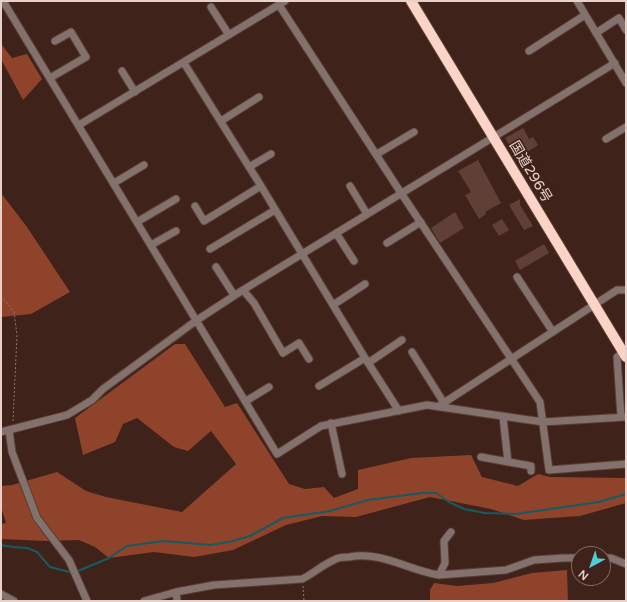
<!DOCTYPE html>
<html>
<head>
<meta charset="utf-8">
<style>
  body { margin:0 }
  #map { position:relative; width:627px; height:602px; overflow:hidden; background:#3f2219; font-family:"Varela Round",sans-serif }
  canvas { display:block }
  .frame { position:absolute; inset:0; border:2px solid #e6d2cb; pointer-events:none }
  .north { position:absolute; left:571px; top:546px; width:40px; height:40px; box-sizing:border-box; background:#3f2219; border:1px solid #826860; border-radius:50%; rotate:220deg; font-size:11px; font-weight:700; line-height:16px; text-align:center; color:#e6d2cb }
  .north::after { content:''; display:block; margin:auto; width:14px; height:18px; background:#52cbd8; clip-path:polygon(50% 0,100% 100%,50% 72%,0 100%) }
</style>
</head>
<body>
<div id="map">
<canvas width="627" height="602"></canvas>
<div class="frame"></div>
<div class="north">N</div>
</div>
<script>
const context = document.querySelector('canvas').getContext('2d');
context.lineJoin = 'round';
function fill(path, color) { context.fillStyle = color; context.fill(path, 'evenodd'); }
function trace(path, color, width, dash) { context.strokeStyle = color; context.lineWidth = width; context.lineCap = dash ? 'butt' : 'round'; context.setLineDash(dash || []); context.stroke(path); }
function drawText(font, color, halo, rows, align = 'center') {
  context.font = font + ' "Varela Round","Noto Sans JP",sans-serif'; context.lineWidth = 3.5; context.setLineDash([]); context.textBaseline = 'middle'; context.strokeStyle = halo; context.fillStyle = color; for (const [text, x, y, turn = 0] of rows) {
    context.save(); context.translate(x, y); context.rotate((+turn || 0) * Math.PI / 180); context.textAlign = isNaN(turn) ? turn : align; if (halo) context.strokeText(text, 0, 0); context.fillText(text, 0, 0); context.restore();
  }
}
fill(new Path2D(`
  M1,44L12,58L27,54L42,79L23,100L1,59Z
  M1,193L27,227L70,292L31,314L1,317Z
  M175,344H185L225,407L237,403L289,484L305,489L324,487L334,498L358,489V470L411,458L471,455L482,477L518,486L538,474L550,477L626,478V503L580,516L524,520L491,509L430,497L356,517L322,516L286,525L233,550L194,557L154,552L109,558L95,547L79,540L45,541L1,539V524L6,523L1,507V486L12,485L57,472L86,491L106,497L182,512L236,464L211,431L188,451L174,447L137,418L123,424L115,442L83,455L75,418Z
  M567,570L568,601H430V590L434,583L457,586L493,583L532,573Z`), '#8f432a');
trace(new Path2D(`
  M1,545L13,547L27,548L37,552L50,567L73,573
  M78,571L109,558L127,546L163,541L211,545L233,541L250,536L283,518L330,511L368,500L422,493H436L449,502L464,509L485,513L516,514L599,502L626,494`), '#175b62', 2);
fill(new Path2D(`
  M523,128L529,139L533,137L538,145L517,159L505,138Z
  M478,160L501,203L485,212L486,214L479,219L465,195L471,192L458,171Z
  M520,199V205L533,226L524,230L509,205Z
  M455,212L464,228L440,243L431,228Z
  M502,219L509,230L499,236L492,225Z
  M544,244L549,253L520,270L515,261Z`), '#604036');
const minor = new Path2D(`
  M3,1L277,454L321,426L427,405L543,422L626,417
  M577,1L626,83
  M279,5L401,193L540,402L549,470L626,464
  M211,7L229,35
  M596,33L619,18L626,30
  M529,51L585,15
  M184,63L261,186L365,358L399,411
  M122,71L135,92
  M50,78L86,57L71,32L55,41
  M221,121L259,97
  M79,125L285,1
  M606,139L626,127
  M377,154L414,132
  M249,167L271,154
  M114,183L144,165
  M350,186L367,214
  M195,206L204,221L261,186
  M137,222L176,199
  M336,233L354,261
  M387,243L421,222
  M151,245L176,231
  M210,249L275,210
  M216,267L234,295
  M517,277L553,332
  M243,290L254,303L283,353L299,343L309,359
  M333,305L365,284
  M412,352L444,403
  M368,363L402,340
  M319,386L365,358
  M246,401L269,387
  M439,406L617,290H626
  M503,417L508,462
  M621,417L617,357L623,353
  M331,423L342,474
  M9,430L12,452L37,518L69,560L87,601
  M1,432L67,415L92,400L103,389L197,320L243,290L615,63
  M481,457L531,466V471
  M603,558H611L626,564
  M439,575L445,563L444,541L451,532
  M176,592L177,601
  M1,594L14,601
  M144,601L176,592L214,585L302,579C313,574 322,565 334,560C338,557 344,557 349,557C383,551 407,570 439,575L506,570L534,560L563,558H579`);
const highway = new Path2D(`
  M411,1L626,357`);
trace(minor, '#5a3e35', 9);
trace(highway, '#5a3e35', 12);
trace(new Path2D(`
  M1,296L14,312L17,335L13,421
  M303,586L304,601`), '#917971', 1, [2, 2]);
trace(minor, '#82716c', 7);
trace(highway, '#fcd4c7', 10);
drawText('14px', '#e6d2cb', '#3f2219', [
  ["国道296号",530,172,59]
]);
</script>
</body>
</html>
